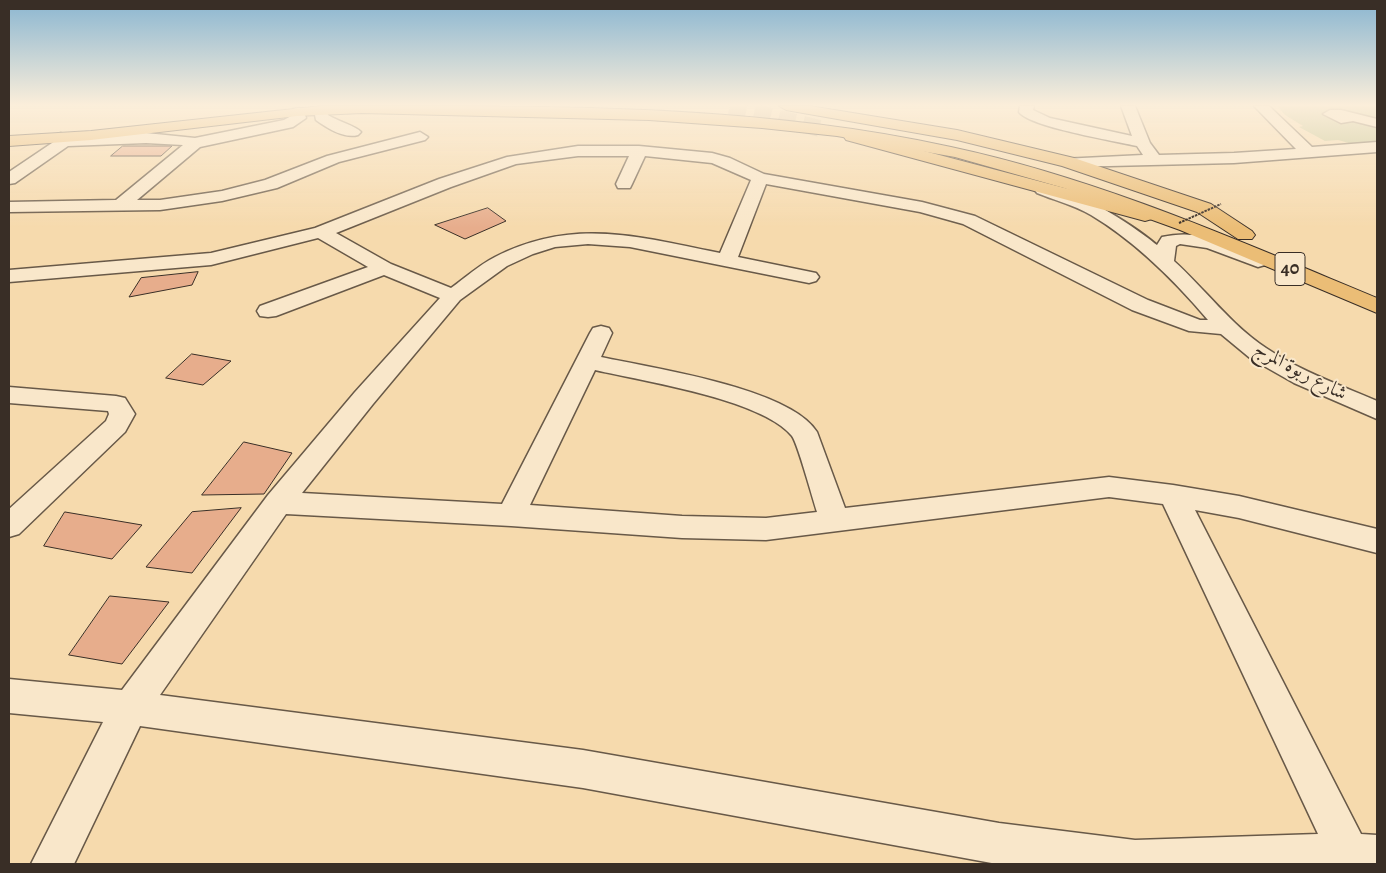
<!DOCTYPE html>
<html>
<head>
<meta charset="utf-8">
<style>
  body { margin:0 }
  #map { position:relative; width:1386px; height:873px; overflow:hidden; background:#f6daad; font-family:Alegreya,serif }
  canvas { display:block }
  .frame { position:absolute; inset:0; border:10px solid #392e26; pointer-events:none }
</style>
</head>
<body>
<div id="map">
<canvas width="1386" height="873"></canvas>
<div class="frame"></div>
</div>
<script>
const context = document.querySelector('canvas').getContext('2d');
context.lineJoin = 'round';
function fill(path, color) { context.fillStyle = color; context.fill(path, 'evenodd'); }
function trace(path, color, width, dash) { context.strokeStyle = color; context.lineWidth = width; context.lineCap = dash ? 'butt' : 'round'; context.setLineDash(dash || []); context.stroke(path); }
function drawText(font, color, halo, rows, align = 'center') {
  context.font = font + ' Alegreya,Amiri,serif'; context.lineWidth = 4; context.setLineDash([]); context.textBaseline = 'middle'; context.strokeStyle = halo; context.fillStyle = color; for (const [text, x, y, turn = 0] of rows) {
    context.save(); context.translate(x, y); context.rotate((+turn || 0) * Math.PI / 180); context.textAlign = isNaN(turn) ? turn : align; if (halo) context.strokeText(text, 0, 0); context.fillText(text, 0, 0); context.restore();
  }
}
fill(new Path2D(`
  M1277,106H1377V151L1338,140L1325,141L1299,127L1303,126L1285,115Z`), '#bbc08b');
const building = new Path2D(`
  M123,146H172L161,156H111Z
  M488,208L506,221L465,239L435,225Z
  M198,272L192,285L129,297L141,278Z
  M192,354L231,361L203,385L166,378Z
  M244,442L292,453L264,494L202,495Z
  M241,508L192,573L146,567L192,512Z
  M65,512L142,525L112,559L44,546Z
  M110,596L169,602L122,664L69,655Z`);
fill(building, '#e7ad8c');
trace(building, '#392e26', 1);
trace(new Path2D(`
  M730,106L826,130`), '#d0b892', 17, [17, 8]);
const minor = new Path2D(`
  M321,106L326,107L328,115C337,121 356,126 361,132L358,135C344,139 327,128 316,120L314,110Z
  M1020,106H1034L1033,110L1050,118L1132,136L1121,106H1135L1150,143L1159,155L1234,153L1296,149L1254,106H1269L1312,147L1377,142V152L1234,163L1068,167L1060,162L1062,159L1143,155L1137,146C1115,141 1030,127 1019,112Z
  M298,108L303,109L306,118L293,127L200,147L137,200H160L222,191L265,180L327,156L420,132L428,137L425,140L339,162L277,188L222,201L160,210L9,212V202L116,200L183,145L146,143L68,146L15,183L9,184V172L55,141L53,138L56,135L61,133L68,137L146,133L195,138L284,120L291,116L293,109Z
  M1330,110H1341L1377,119V127L1353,121L1341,123L1323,114Z
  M578,146H639L712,153L730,158L764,174L922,202L975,216L1148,300L1200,320H1208C1174,280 1136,242 1091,215C1074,205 1054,200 1037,193L1034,189L1037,185C1063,179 1137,228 1157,245L1162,237C1199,228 1231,244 1265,257L1268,261L1265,265L1258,267L1207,248L1180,244L1176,246L1174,261C1205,289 1231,325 1266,348C1300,371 1340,385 1377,401V419L1294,383L1250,358L1221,334L1189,331L1132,310L963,224L920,212L766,184L738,257L816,273L819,277L816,281L809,283L630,247L588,244L555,247L533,254L507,266L460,300L373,404L302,493L502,504L590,333L593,328L601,326L609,328L612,333L601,357C652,368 790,388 817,432L845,508L1109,477L1173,485L1239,496L1377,529V553L1239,518L1195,510L1361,834L1377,835V864H997L583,788L140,726L74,864H31L103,722L9,713V679L122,690L268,495L355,392L440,298L384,275L276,316L268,317L260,316L257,311L260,306L368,267L318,238L211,265L9,282V270L211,253L315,228L439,179L507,157ZM578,156H629L616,184L618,188H630L632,184L645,156L712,163L751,180L720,253C638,237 574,217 495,257C479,265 465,278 451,288L391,264L336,233L451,187L516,164ZM595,370C642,381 762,399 792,436C798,444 812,497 817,512L766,518L682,516L530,505ZM1109,497L1163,504L1318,834L1135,840L999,823L583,750L160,695L286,514L511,526L682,538L766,540Z
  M9,387L116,396L125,398L135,414L125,432L19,534L9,537V509L106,421L109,414L108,411L9,403Z`);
const major = new Path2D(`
  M779,106H810L957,130L1074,158L1211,204L1252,231L1255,235L1252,239H1238L1197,212L1062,166L957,140L786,110Z
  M852,132L1152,211L1154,215L1152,219L1145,221L846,140L844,137Z`);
const highway = new Path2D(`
  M321,106C528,106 748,102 951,147C1100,179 1237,240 1377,298V313L1180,230L1064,188L955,157L837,136L762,128L649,120L362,113L297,116L91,140L9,146V136L91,131Z`);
trace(minor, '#685948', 3);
trace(major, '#392e26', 2);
trace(highway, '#392e26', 2);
fill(minor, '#f9e7ca');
fill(major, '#ebbd76');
fill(highway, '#ebbd76');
trace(new Path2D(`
  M1179,223L1221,204`), '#392e26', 2, [2.5, 1]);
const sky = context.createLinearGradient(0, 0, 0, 228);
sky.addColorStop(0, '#8ab6d1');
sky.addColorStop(0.46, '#fbeeda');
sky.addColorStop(1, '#fbeeda00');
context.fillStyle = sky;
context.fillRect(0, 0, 1386, 228);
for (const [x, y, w] of [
  [1290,269,30]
]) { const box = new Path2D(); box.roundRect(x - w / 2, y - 16.5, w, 33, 4); context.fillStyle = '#f9e7ca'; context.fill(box); trace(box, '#392e26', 1); }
drawText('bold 19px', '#392e26', null, [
  ["40",1290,269]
]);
drawText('20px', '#392e26', '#f9e7ca', [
  ["شارع ربوة المرج",1300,372,28]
]);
</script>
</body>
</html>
